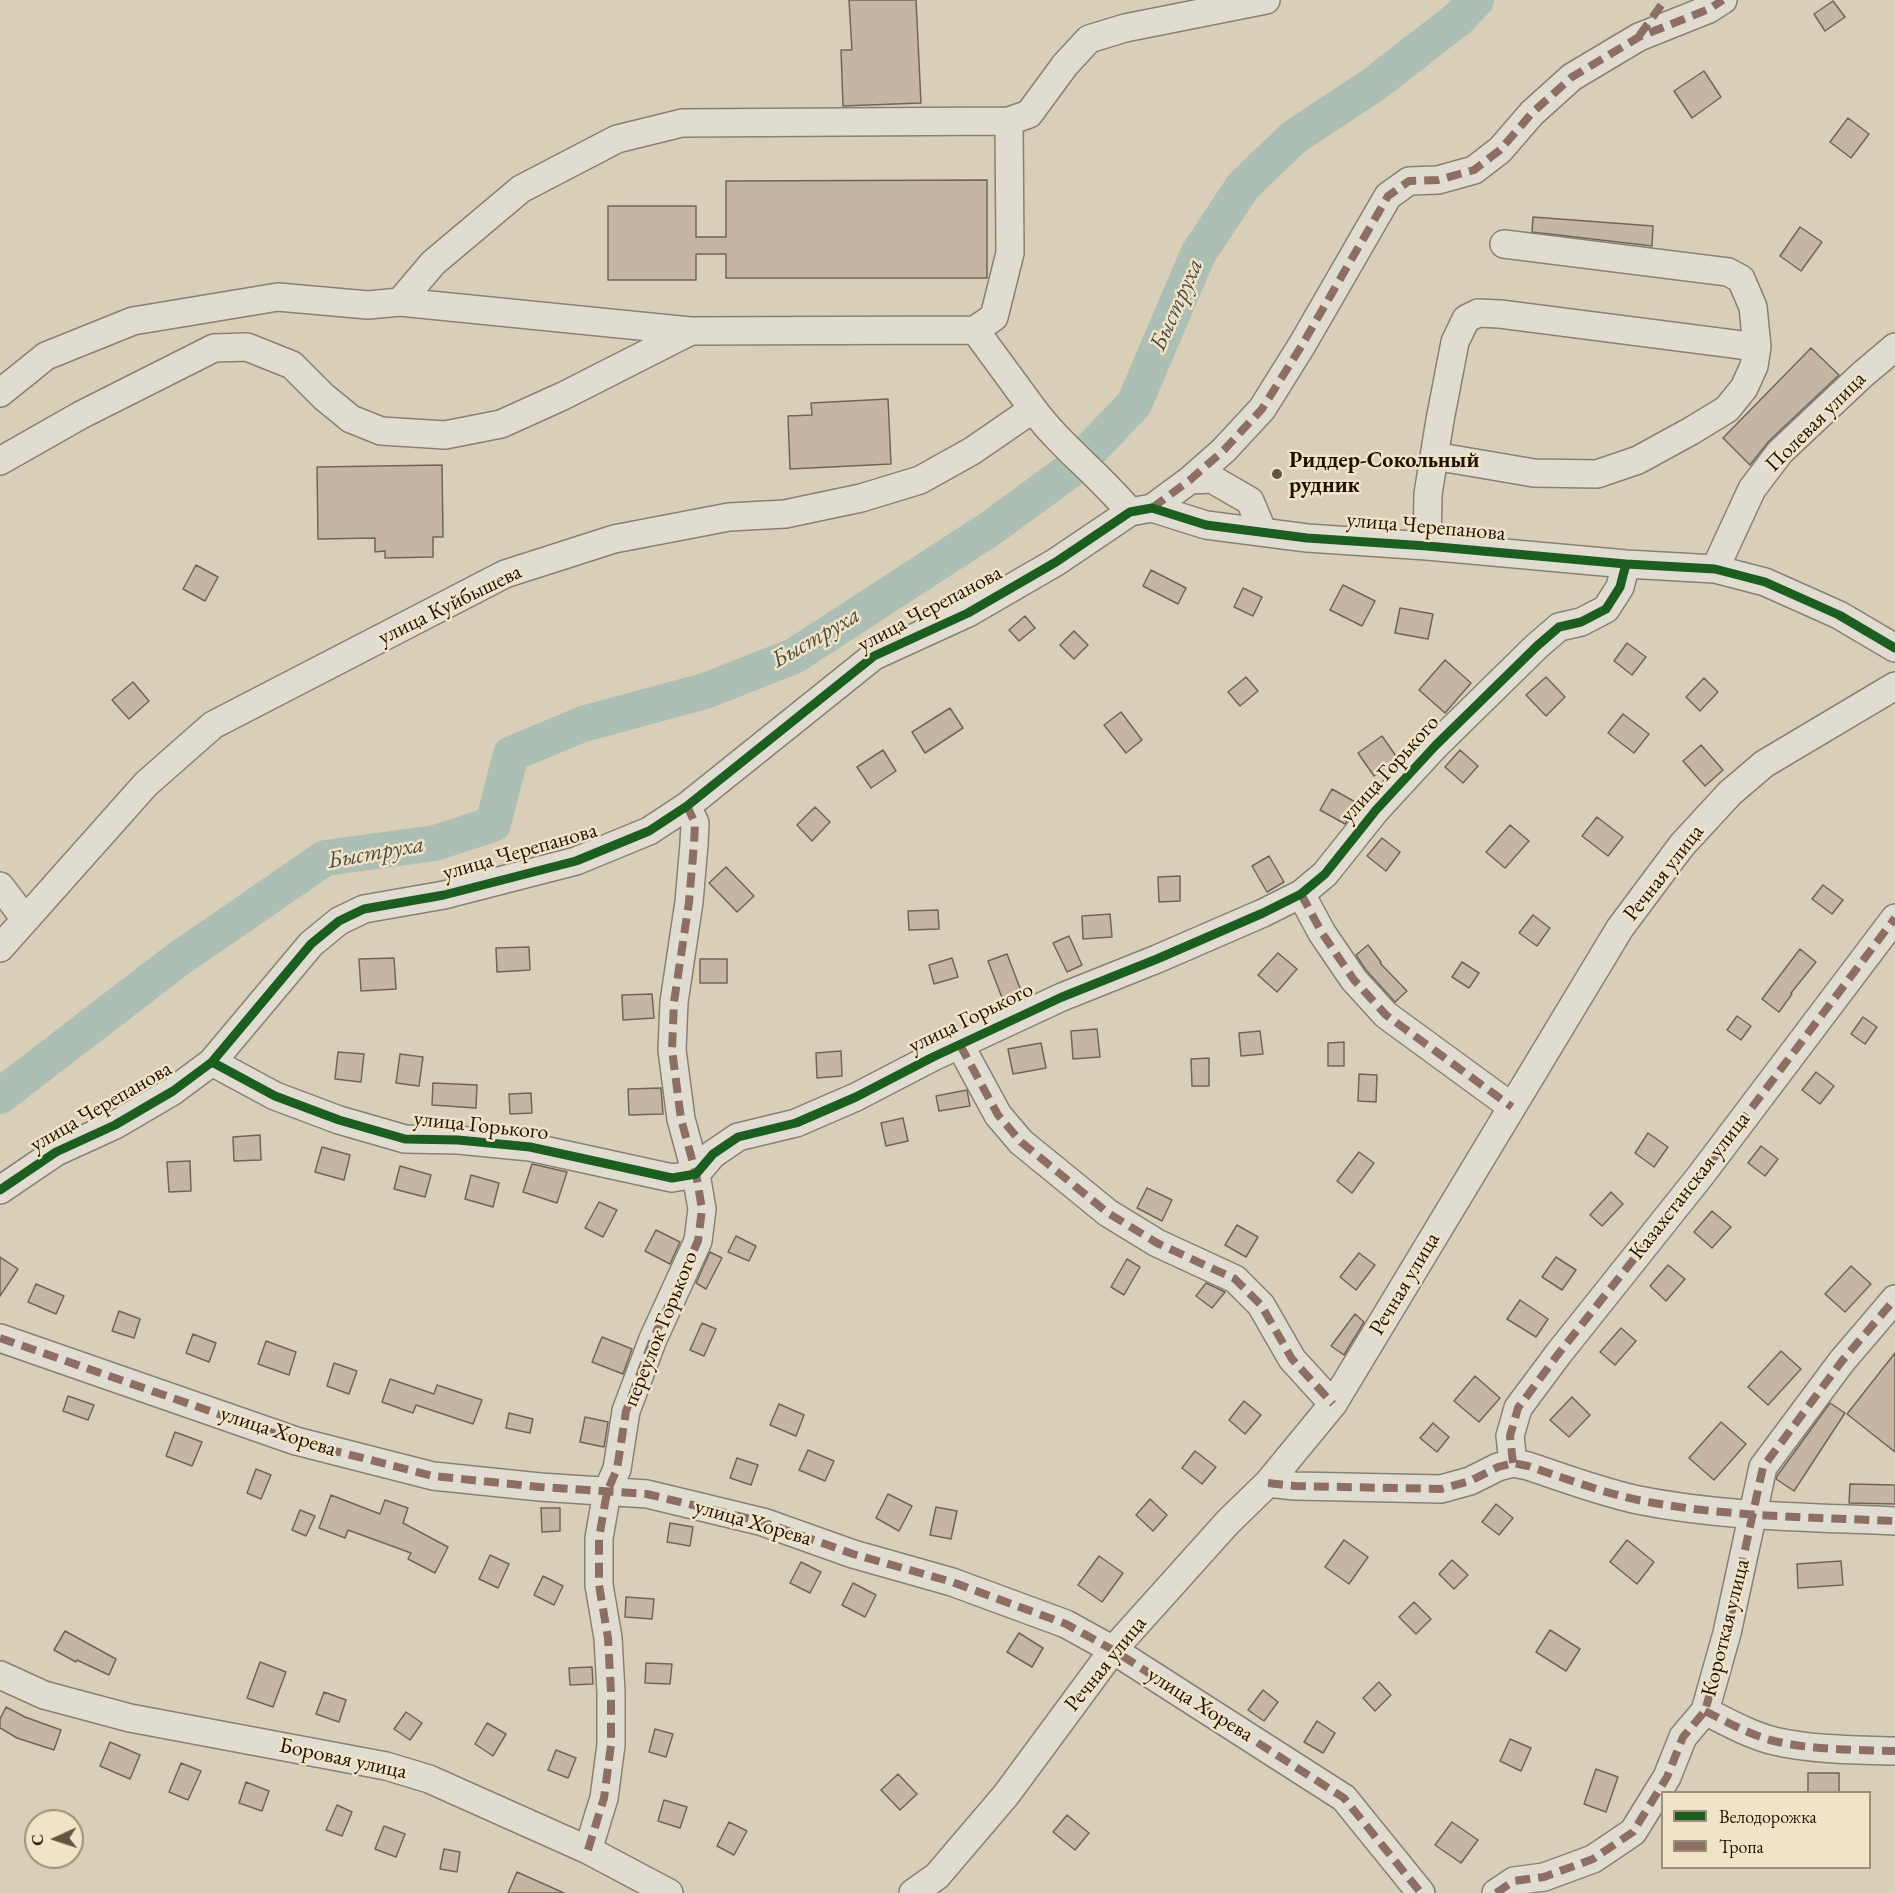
<!DOCTYPE html>
<html>
<head>
<meta charset="utf-8">
<style>
  body { margin:0 }
  #map { position:relative; width:1895px; height:1893px; overflow:hidden; background:#d9cfb8; font-family:"EB Garamond",serif }
  canvas { display:block }
  .legend { position:absolute; left:1661px; top:1791px; width:210px; height:78px; box-sizing:border-box; background:#efe3c8; border:2px solid #9d8f78; margin:0; padding:8px 10px; list-style:none; font-size:18px; color:#231100 }
  .legend li { display:flex; align-items:center; gap:12px; height:30px }
  .legend b { width:30px; border:2px solid #9d8f78 }
  .north { position:absolute; left:24px; top:1809px; width:60px; height:60px; box-sizing:border-box; background:#efe3c8; border:2px solid #9d8f78; border-radius:50%; rotate:267deg; font-size:16px; font-weight:700; line-height:24px; text-align:center; color:#231100 }
  .north::after { content:''; display:block; margin:auto; width:21px; height:27px; background:#635440; clip-path:polygon(50% 0,100% 100%,50% 72%,0 100%) }
</style>
</head>
<body>
<div id="map">
<canvas width="1895" height="1893"></canvas>
<ul class="legend">
<li><b style="height:8px;background:#1b5e20"></b>Велодорожка</li>
<li><b style="height:8px;background:#8d6e63"></b>Тропа</li>
</ul>
<div class="north">С</div>
</div>
<script>
const context = document.querySelector('canvas').getContext('2d');
context.lineJoin = 'round';
function trace(path, color, width, dash) { context.strokeStyle = color; context.lineWidth = width; context.lineCap = dash ? 'butt' : 'round'; context.setLineDash(dash || []); context.stroke(path); }
function fill(path, color) { context.fillStyle = color; context.fill(path, 'evenodd'); }
function drawText(font, color, halo, rows, align = 'center') {
  context.font = font + ' "EB Garamond",serif'; context.lineWidth = 5; context.setLineDash([]); context.textBaseline = 'middle'; context.strokeStyle = halo; context.fillStyle = color; for (const [text, x, y, turn = 0] of rows) {
    context.save(); context.translate(x, y); context.rotate((+turn || 0) * Math.PI / 180); context.textAlign = isNaN(turn) ? turn : align; if (halo) context.strokeText(text, 0, 0); context.fillText(text, 0, 0); context.restore();
  }
}
trace(new Path2D(`
  M0,1096L177,960L325,858L435,843L493,824L511,754L583,724L705,691L794,656L991,528L1073,468L1134,404L1198,254L1243,186L1294,137L1373,85L1459,18L1476,0`), '#adbeb4', 36);
const building = new Path2D(`
  M849,0H916L921,103L843,106L841,50H852Z
  M1833,1L1845,17L1825,31L1814,14Z
  M1704,71L1721,97L1692,118L1674,91Z
  M1848,118L1869,134L1851,158L1830,142Z
  M987,180V278H726V254H696V280H608V206H696V237H726V181Z
  M1533,217L1653,226L1652,246L1532,232Z
  M1800,227L1822,242L1801,271L1780,256Z
  M1811,348L1839,375L1769,441L1750,465L1723,438Z
  M888,399L891,464L790,469L788,416L812,415L811,403Z
  M442,465L443,537H433V557L385,558V551L375,552V538L318,539L317,467Z
  M196,565L218,577L205,601L183,589Z
  M1151,570L1186,588L1178,604L1143,586Z
  M1343,585L1375,601L1362,626L1330,610Z
  M1243,588L1262,597L1253,616L1234,607Z
  M1400,608L1433,614L1428,639L1395,633Z
  M1025,616L1035,628L1019,641L1009,630Z
  M1074,631L1088,645L1074,659L1060,645Z
  M1627,643L1646,657L1632,675L1614,661Z
  M1445,660L1471,683L1445,713L1419,690Z
  M1246,677L1258,691L1240,706L1228,692Z
  M1546,677L1565,697L1546,716L1526,695Z
  M1704,678L1718,692L1700,711L1686,697Z
  M133,682L149,701L129,719L112,700Z
  M950,708L963,728L925,753L912,732Z
  M1121,712L1142,740L1126,753L1104,725Z
  M1623,714L1649,734L1634,753L1608,733Z
  M1382,736L1398,759L1374,776L1358,753Z
  M1701,745L1723,770L1705,786L1683,761Z
  M883,750L896,771L871,788L857,767Z
  M1460,750L1478,766L1463,783L1445,767Z
  M1332,789L1357,803L1345,824L1320,810Z
  M815,807L830,822L812,841L797,825Z
  M1597,817L1623,837L1608,856L1582,836Z
  M1510,825L1529,841L1505,868L1486,852Z
  M1382,838L1400,852L1386,871L1367,856Z
  M1269,856L1284,882L1267,892L1252,866Z
  M726,867L754,896L737,912L709,883Z
  M1180,876V901L1159,902L1158,877Z
  M1823,885L1843,900L1832,914L1812,899Z
  M938,910L939,929L909,930L908,911Z
  M1110,914L1112,937L1083,939L1082,916Z
  M1533,915L1550,928L1537,946L1519,933Z
  M1069,936L1082,965L1067,972L1053,943Z
  M1368,945L1381,962L1380,963L1407,991L1395,1002L1366,970L1356,955Z
  M529,947L530,970L497,972L496,948Z
  M1800,949L1816,962L1791,993L1792,994L1779,1012L1762,999Z
  M1278,953L1297,969L1277,992L1258,975Z
  M1007,954L1023,996L1004,1003L988,961Z
  M394,958L396,989L361,991L359,959Z
  M952,958L958,977L934,984L929,965Z
  M700,959H727V983H700Z
  M1462,962L1479,973L1469,988L1452,977Z
  M652,994L654,1018L623,1020L622,995Z
  M1737,1016L1751,1026L1741,1040L1727,1030Z
  M1863,1017L1877,1027L1865,1044L1851,1034Z
  M1097,1029L1100,1057L1073,1059L1071,1031Z
  M1260,1031L1263,1054L1241,1056L1239,1033Z
  M1344,1042V1066H1328V1043Z
  M1041,1043L1046,1068L1013,1074L1008,1049Z
  M841,1051L842,1076L817,1078L816,1053Z
  M338,1052L364,1054L361,1082L335,1079Z
  M400,1054L423,1057L419,1086L396,1083Z
  M1209,1058V1086H1192L1191,1059Z
  M1816,1072L1834,1086L1820,1104L1802,1090Z
  M1359,1074L1377,1075L1376,1102L1358,1101Z
  M433,1083L477,1085L476,1108L432,1105Z
  M661,1088L663,1114L629,1115L628,1089Z
  M967,1090L970,1106L939,1111L936,1096Z
  M531,1093L532,1113L510,1114L509,1094Z
  M903,1118L908,1141L886,1146L881,1123Z
  M1648,1133L1668,1147L1654,1167L1635,1153Z
  M260,1135L261,1160L234,1161L233,1137Z
  M1761,1146L1778,1159L1765,1176L1748,1163Z
  M322,1147L350,1155L344,1180L315,1172Z
  M1359,1152L1374,1163L1352,1193L1337,1181Z
  M190,1161L191,1191L169,1192L167,1162Z
  M532,1164L567,1172L557,1203L523,1192Z
  M400,1166L431,1175L425,1197L394,1189Z
  M471,1175L499,1183L493,1207L465,1199Z
  M1147,1188L1172,1200L1162,1221L1137,1208Z
  M1611,1192L1623,1204L1602,1226L1590,1215Z
  M599,1202L617,1210L603,1237L585,1228Z
  M1712,1211L1731,1227L1712,1248L1694,1232Z
  M1237,1225L1258,1237L1246,1257L1225,1245Z
  M656,1230L680,1242L670,1264L645,1251Z
  M736,1236L756,1246L749,1261L728,1252Z
  M710,1252L722,1258L706,1289L696,1283Z
  M1359,1253L1375,1265L1356,1290L1340,1277Z
  M0,1257L18,1269L0,1296Z
  M1556,1257L1576,1270L1562,1290L1542,1277Z
  M1127,1259L1140,1267L1124,1295L1111,1287Z
  M1668,1265L1685,1279L1666,1301L1650,1286Z
  M1851,1266L1871,1284L1845,1312L1825,1294Z
  M1206,1283L1225,1292L1212,1308L1196,1296Z
  M36,1284L64,1296L56,1314L28,1302Z
  M1520,1300L1548,1319L1536,1337L1507,1319Z
  M119,1311L140,1319L134,1338L112,1331Z
  M1355,1314L1364,1322L1344,1355L1331,1346Z
  M702,1323L716,1329L704,1356L690,1350Z
  M1621,1328L1636,1341L1615,1365L1600,1352Z
  M193,1334L216,1343L209,1362L186,1353Z
  M602,1337L632,1349L623,1374L592,1362Z
  M266,1341L296,1352L289,1375L258,1364Z
  M1781,1351L1801,1369L1768,1405L1748,1387Z
  M1895,1353V1452L1847,1414Z
  M334,1363L357,1371L349,1394L327,1386Z
  M1475,1376L1500,1398L1479,1422L1454,1401Z
  M390,1379L434,1394L437,1385L482,1400L473,1424L416,1405L413,1413L382,1402Z
  M68,1396L94,1405L88,1420L63,1411Z
  M1572,1397L1590,1415L1569,1437L1550,1420Z
  M1244,1401L1261,1415L1245,1434L1229,1420Z
  M1830,1403L1845,1413L1794,1491L1776,1479L1777,1476Z
  M779,1404L804,1415L796,1436L770,1425Z
  M509,1413L533,1419L530,1433L506,1428Z
  M585,1417L608,1422L604,1447L580,1442Z
  M1721,1422L1746,1444L1714,1480L1689,1458Z
  M1433,1423L1449,1437L1437,1452L1420,1438Z
  M175,1432L202,1442L192,1466L166,1456Z
  M808,1450L834,1461L825,1481L799,1470Z
  M1195,1451L1216,1467L1202,1484L1182,1468Z
  M737,1458L758,1465L751,1485L730,1478Z
  M256,1469L271,1475L261,1499L247,1493Z
  M1850,1484L1895,1485V1504L1849,1503Z
  M888,1494L912,1506L899,1531L876,1518Z
  M331,1495L380,1514L385,1500L408,1508L403,1523L448,1547L435,1573L408,1559L411,1553L348,1530L345,1538L319,1528Z
  M1150,1499L1167,1515L1153,1531L1136,1515Z
  M1496,1504L1513,1518L1499,1535L1482,1522Z
  M936,1507L957,1511L951,1539L930,1535Z
  M541,1508H560V1531L542,1532Z
  M300,1510L315,1516L306,1536L292,1530Z
  M670,1523L693,1527L690,1546L667,1542Z
  M1344,1540L1368,1557L1349,1584L1325,1567Z
  M1627,1540L1654,1562L1637,1584L1610,1562Z
  M490,1555L509,1564L498,1588L479,1579Z
  M1099,1556L1123,1573L1102,1602L1078,1585Z
  M1452,1560L1468,1575L1454,1589L1439,1574Z
  M1841,1561L1843,1585L1798,1588L1797,1564Z
  M801,1562L821,1572L810,1593L790,1583Z
  M543,1576L563,1586L554,1605L534,1595Z
  M853,1583L876,1595L865,1617L842,1605Z
  M626,1597L654,1599L652,1619L625,1617Z
  M1414,1602L1431,1619L1416,1634L1399,1617Z
  M1550,1630L1580,1649L1566,1671L1536,1652Z
  M65,1631L116,1659L109,1675L77,1660L76,1662L54,1650Z
  M1019,1633L1043,1648L1032,1667L1007,1652Z
  M260,1662L286,1672L273,1707L247,1698Z
  M646,1663L672,1664L670,1684L645,1683Z
  M592,1667L593,1684L570,1685L569,1668Z
  M1379,1682L1391,1695L1375,1711L1363,1698Z
  M1263,1690L1278,1702L1264,1721L1248,1710Z
  M324,1692L346,1700L339,1722L316,1714Z
  M6,1707L25,1717L61,1730L54,1750L17,1738L0,1728V1719Z
  M406,1712L422,1723L410,1740L394,1729Z
  M1317,1721L1335,1733L1323,1753L1304,1742Z
  M487,1723L506,1734L493,1756L475,1744Z
  M655,1729L673,1734L666,1757L649,1752Z
  M1510,1739L1531,1748L1521,1771L1500,1761Z
  M110,1742L140,1755L130,1779L100,1766Z
  M556,1750L576,1758L568,1778L548,1770Z
  M181,1763L201,1771L188,1800L169,1792Z
  M1596,1769L1618,1777L1606,1812L1584,1804Z
  M1808,1773H1839V1792H1808Z
  M898,1774L917,1794L900,1810L881,1790Z
  M246,1782L269,1791L262,1811L239,1803Z
  M664,1800L687,1807L680,1828L658,1821Z
  M337,1805L352,1812L342,1836L326,1830Z
  M1067,1815L1089,1833L1075,1850L1053,1832Z
  M729,1822L747,1831L734,1855L717,1846Z
  M1452,1822L1478,1840L1461,1863L1435,1845Z
  M384,1826L405,1834L396,1857L375,1849Z
  M444,1849L460,1852L457,1872L440,1869Z
  M517,1872L564,1893H508Z`);
fill(building, '#c5b5a2');
trace(building, '#6f6659', 1.5);
const minor = new Path2D(`
  M400,302L690,331
  M975,330L1033,409
  M0,393L46,356L133,321L278,297L368,305L400,302L433,263L521,189L617,139L682,123L1009,121L1029,114L1065,65L1089,39L1125,28L1266,0
  M1434,456L1534,473L1597,474L1638,460L1691,431L1727,409L1744,388L1754,366L1757,347L1753,307L1741,279L1728,272L1504,244
  M0,461L81,415L214,348L247,347L292,365L324,397L351,419L381,431L445,435L501,424L563,396L691,331L975,330L994,317L1010,253L1009,121
  M1190,480L1212,479L1250,501L1263,532
  M1152,508L1190,480L1224,450L1262,409L1302,345L1388,196L1409,181L1438,180L1474,170L1500,150L1532,113L1572,77L1639,37L1709,9L1723,0
  M1427,546L1428,494L1440,420L1455,342L1466,319L1478,313L1500,314L1757,347
  M1715,569L1752,489L1780,452L1863,374L1895,347
  M0,886L25,919
  M1301,894L1322,933L1354,980L1386,1015L1512,1107
  M0,948L146,784L213,725L505,574L614,539L729,517L785,514L861,498L920,480L972,451L1033,409C1061,447 1100,475 1130,512
  M960,1045L998,1115L1021,1142L1108,1213L1157,1243L1235,1279L1261,1305L1292,1359L1333,1404
  M212,1062L275,1096L339,1120L405,1139L458,1140L530,1147L672,1178L696,1174L713,1154L738,1137L796,1123L856,1097L933,1057L1062,997L1157,959L1263,913L1301,894L1325,874L1376,810L1435,746L1537,646L1559,627L1581,622L1606,609L1620,587L1626,564
  M0,1190L56,1152L115,1125L173,1091L212,1062L311,944L339,921L364,909L444,895L576,861L649,831L687,806L874,656L968,613L1056,562L1130,512L1152,508L1206,525L1307,538L1427,546L1626,564L1715,569L1765,582L1839,615L1895,648
  M0,1338L296,1441L433,1476L540,1487L647,1494L763,1522L853,1554L952,1582L1066,1624L1113,1650L1344,1798L1421,1893
  M1513,1463L1510,1436L1518,1408L1559,1353L1701,1175L1895,918
  M1268,1483L1295,1486L1441,1489L1470,1481L1498,1467L1513,1463L1528,1466C1564,1478 1601,1492 1638,1500C1723,1517 1809,1517 1895,1521
  M0,1675L44,1695L130,1718L386,1766L429,1779L588,1850L669,1893
  M1705,1711C1727,1722 1750,1735 1774,1741C1813,1750 1855,1750 1895,1751
  M588,1850L604,1798L611,1745V1692L608,1638L599,1585V1538L607,1492L617,1469L626,1411L653,1339L698,1241L702,1209L696,1174L681,1119L672,1050L674,1002L689,902L694,844L695,823L687,806
  M913,1893L937,1876L1006,1795L1113,1650L1228,1522L1268,1483L1333,1404L1620,928L1682,845L1730,793L1764,764L1895,686
  M1496,1893L1514,1881L1544,1877L1593,1859L1633,1832L1667,1777L1683,1737L1705,1711L1727,1633L1763,1467L1842,1361L1895,1299`);
trace(minor, '#888072', 30);
trace(minor, '#e1dcd1', 27);
trace(new Path2D(`
  M1639,36L1665,0
  M1152,508L1190,480L1224,450L1262,409L1302,345L1388,196L1409,181L1438,180L1474,170L1500,150L1532,113L1572,77L1639,37L1709,9L1723,0
  M1301,894L1322,933L1354,980L1386,1015L1512,1107
  M960,1045L998,1115L1021,1142L1108,1213L1157,1243L1235,1279L1261,1305L1292,1359L1333,1404
  M0,1338L296,1441L433,1476L540,1487L647,1494L763,1522L853,1554L952,1582L1066,1624L1113,1650L1344,1798L1421,1893
  M1513,1463L1510,1436L1518,1408L1559,1353L1701,1175L1895,918
  M1268,1483L1295,1486L1441,1489L1470,1481L1498,1467L1513,1463L1528,1466C1564,1478 1601,1492 1638,1500C1723,1517 1809,1517 1895,1521
  M1705,1711C1727,1722 1750,1735 1774,1741C1813,1750 1855,1750 1895,1751
  M588,1850L604,1798L611,1745V1692L608,1638L599,1585V1538L607,1492L617,1469L626,1411L653,1339L698,1241L702,1209L696,1174L681,1119L672,1050L674,1002L689,902L694,844L695,823L687,806
  M1496,1893L1514,1881L1544,1877L1593,1859L1633,1832L1667,1777L1683,1737L1705,1711L1727,1633L1763,1467L1842,1361L1895,1299`), '#8d6e63', 8, [15, 8]);
trace(new Path2D(`
  M212,1062L275,1096L339,1120L405,1139L458,1140L530,1147L672,1178L696,1174L713,1154L738,1137L796,1123L856,1097L933,1057L1062,997L1157,959L1263,913L1301,894L1325,874L1376,810L1435,746L1537,646L1559,627L1581,622L1606,609L1620,587L1626,564
  M0,1190L56,1152L115,1125L173,1091L212,1062L311,944L339,921L364,909L444,895L576,861L649,831L687,806L874,656L968,613L1056,562L1130,512L1152,508L1206,525L1307,538L1427,546L1626,564L1715,569L1765,582L1839,615L1895,648`), '#1b5e20', 9);
for (const [x, y, r, color] of [
  [1277,474,6,"#635440"]
]) { const dot = new Path2D(); dot.arc(x, y, r, 0, 2 * Math.PI); context.fillStyle = color; context.fill(dot); trace(dot, '#efe3c8', 2); }
drawText('22px', '#231100', '#efe3c8', [
  ["Полевая улица",1816,422,-45],
  ["улица Черепанова",1426,527,5],
  ["улица Куйбышева",450,605,-26],
  ["улица Черепанова",930,609,-28],
  ["улица Горького",1390,769,-48],
  ["улица Черепанова",520,852,-16],
  ["Речная улица",1664,873,-52],
  ["улица Горького",971,1018,-26],
  ["улица Черепанова",101,1107,-30],
  ["улица Горького",481,1126,6],
  ["Казахстанская улица",1690,1186,-52],
  ["Речная улица",1405,1284,-59],
  ["переулок Горького",661,1329,-68],
  ["улица Хорева",278,1432,18],
  ["улица Хорева",753,1523,16],
  ["Короткая улица",1726,1628,-76],
  ["Речная улица",1106,1664,-51],
  ["улица Хорева",1200,1705,32],
  ["Боровая улица",343,1759,12]
]);
drawText('bold 22px', '#231100', '#efe3c8', [
  ["Риддер-Сокольный",1289,461],
  ["рудник",1289,486]
], 'left');
drawText('italic 24px', '#4d4b3e', '#efe3c8', [
  ["Быструха",1177,305,-66],
  ["Быструха",816,638,-30],
  ["Быструха",376,853,-10]
]);
</script>
</body>
</html>
